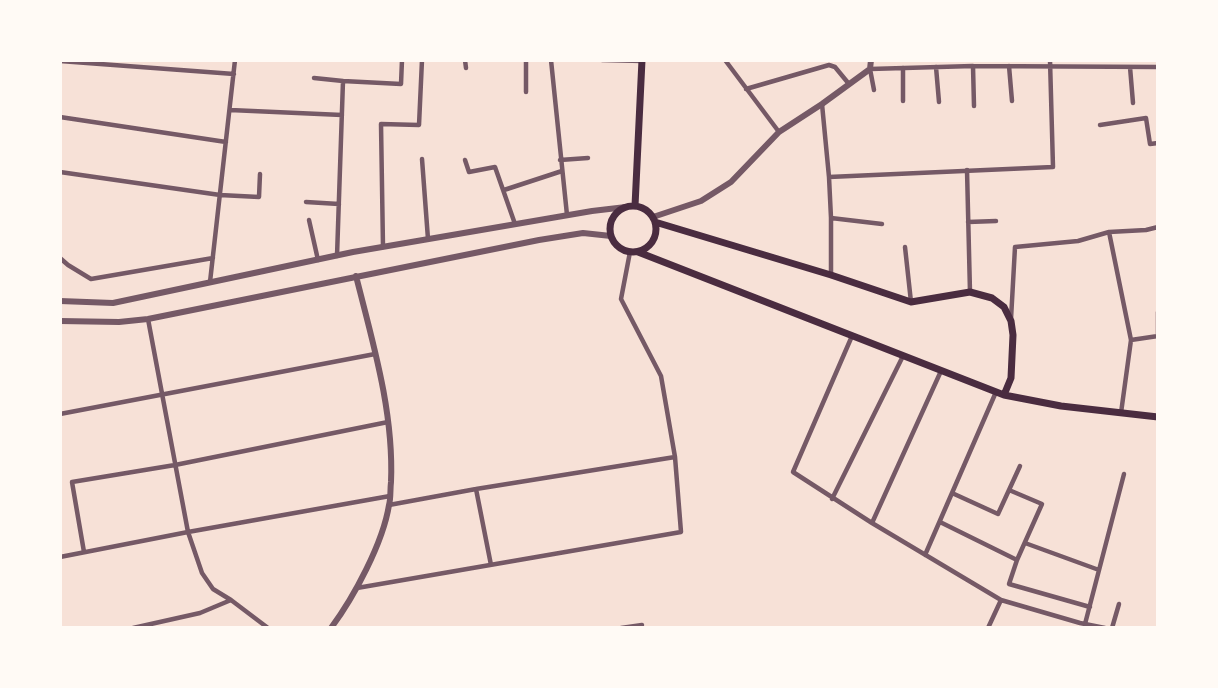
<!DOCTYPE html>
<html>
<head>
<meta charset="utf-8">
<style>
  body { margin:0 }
  #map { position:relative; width:1218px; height:688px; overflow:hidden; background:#f7e1d7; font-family:"DejaVu Sans",sans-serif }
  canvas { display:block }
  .frame { position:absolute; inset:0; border:62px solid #fffaf5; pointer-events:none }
</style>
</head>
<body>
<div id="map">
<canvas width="1218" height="688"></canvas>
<div class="frame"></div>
</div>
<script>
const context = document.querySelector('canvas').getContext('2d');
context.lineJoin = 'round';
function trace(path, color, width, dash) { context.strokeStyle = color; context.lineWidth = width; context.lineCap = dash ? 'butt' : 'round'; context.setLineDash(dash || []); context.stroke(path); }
trace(new Path2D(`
  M465,60L466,68
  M526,60V92
  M551,60L567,215
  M602,60L642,61
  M725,60L779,132
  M60,61L234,74
  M973,66L974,106
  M1009,66L1012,101
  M936,67L939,102
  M1130,67L1133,103
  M903,68V101
  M314,78L343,81
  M746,89L829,65L835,67L849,84
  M874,90L870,69L973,66L1158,67
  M822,104L829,177L831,218V275
  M230,110L342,115
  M60,117L226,142
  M1100,125L1146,118L1150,144L1158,143
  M422,159L428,239
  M465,160L469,172L495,167L515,224
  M560,160L588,158
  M967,170L970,292
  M60,172L220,195L259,197L260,174
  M829,177L1053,167L1050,60
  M504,190L562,171
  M306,202L339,204
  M831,218L882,224
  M309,220L318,260
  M968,222L996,221
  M1109,232L1131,340L1121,413
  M383,247L381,124L419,125L422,60
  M905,247L911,302
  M337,256L343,81L401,84L402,60
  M60,258L68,265L91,279L213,258
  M210,282L235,60
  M148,319L188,532L202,573L213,589L231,600L268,628
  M1011,319L1015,247L1078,241L1109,232L1146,230L1158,227
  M852,336L793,472L872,523L1001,600L1080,623L1105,628
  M1131,340L1158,336V312
  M60,414L375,354
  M476,489L491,565
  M1009,490L1042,504L1017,560L1009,584L1090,607
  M952,493L998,514L1020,466
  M832,499L903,356
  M389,505L476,489L675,457
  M940,522L1017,560
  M872,523L941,371
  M1025,543L1099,570
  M84,552L72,482L175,465L388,422
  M925,555L996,392
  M60,557L188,532L390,496
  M357,588L681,532L675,457L661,376L621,299L630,252
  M1085,624L1124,474
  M133,628L200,613L231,600
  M621,628L642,625
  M988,628L1001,600
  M1112,628L1119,604`), '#755966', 4.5);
trace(new Path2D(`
  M653,217L701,201L731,182L779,132L822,104L870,69L871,60
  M60,301L113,303L353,252L592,211L626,207
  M60,321L119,322L148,319L539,240L583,233L611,236
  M331,628C354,597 383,543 389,505C391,498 390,490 391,482C394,413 373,343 356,276`), '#755966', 6);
trace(new Path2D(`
  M610 229a23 23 0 1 1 46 0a23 23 0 1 1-46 0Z
  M635,206L642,60
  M655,222L831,275L911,302L970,292L992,298L1004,307L1011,321L1013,335L1011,378L1004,395
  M638,252L1004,395L1061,406L1158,417`), '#4a2c40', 7);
</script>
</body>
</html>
